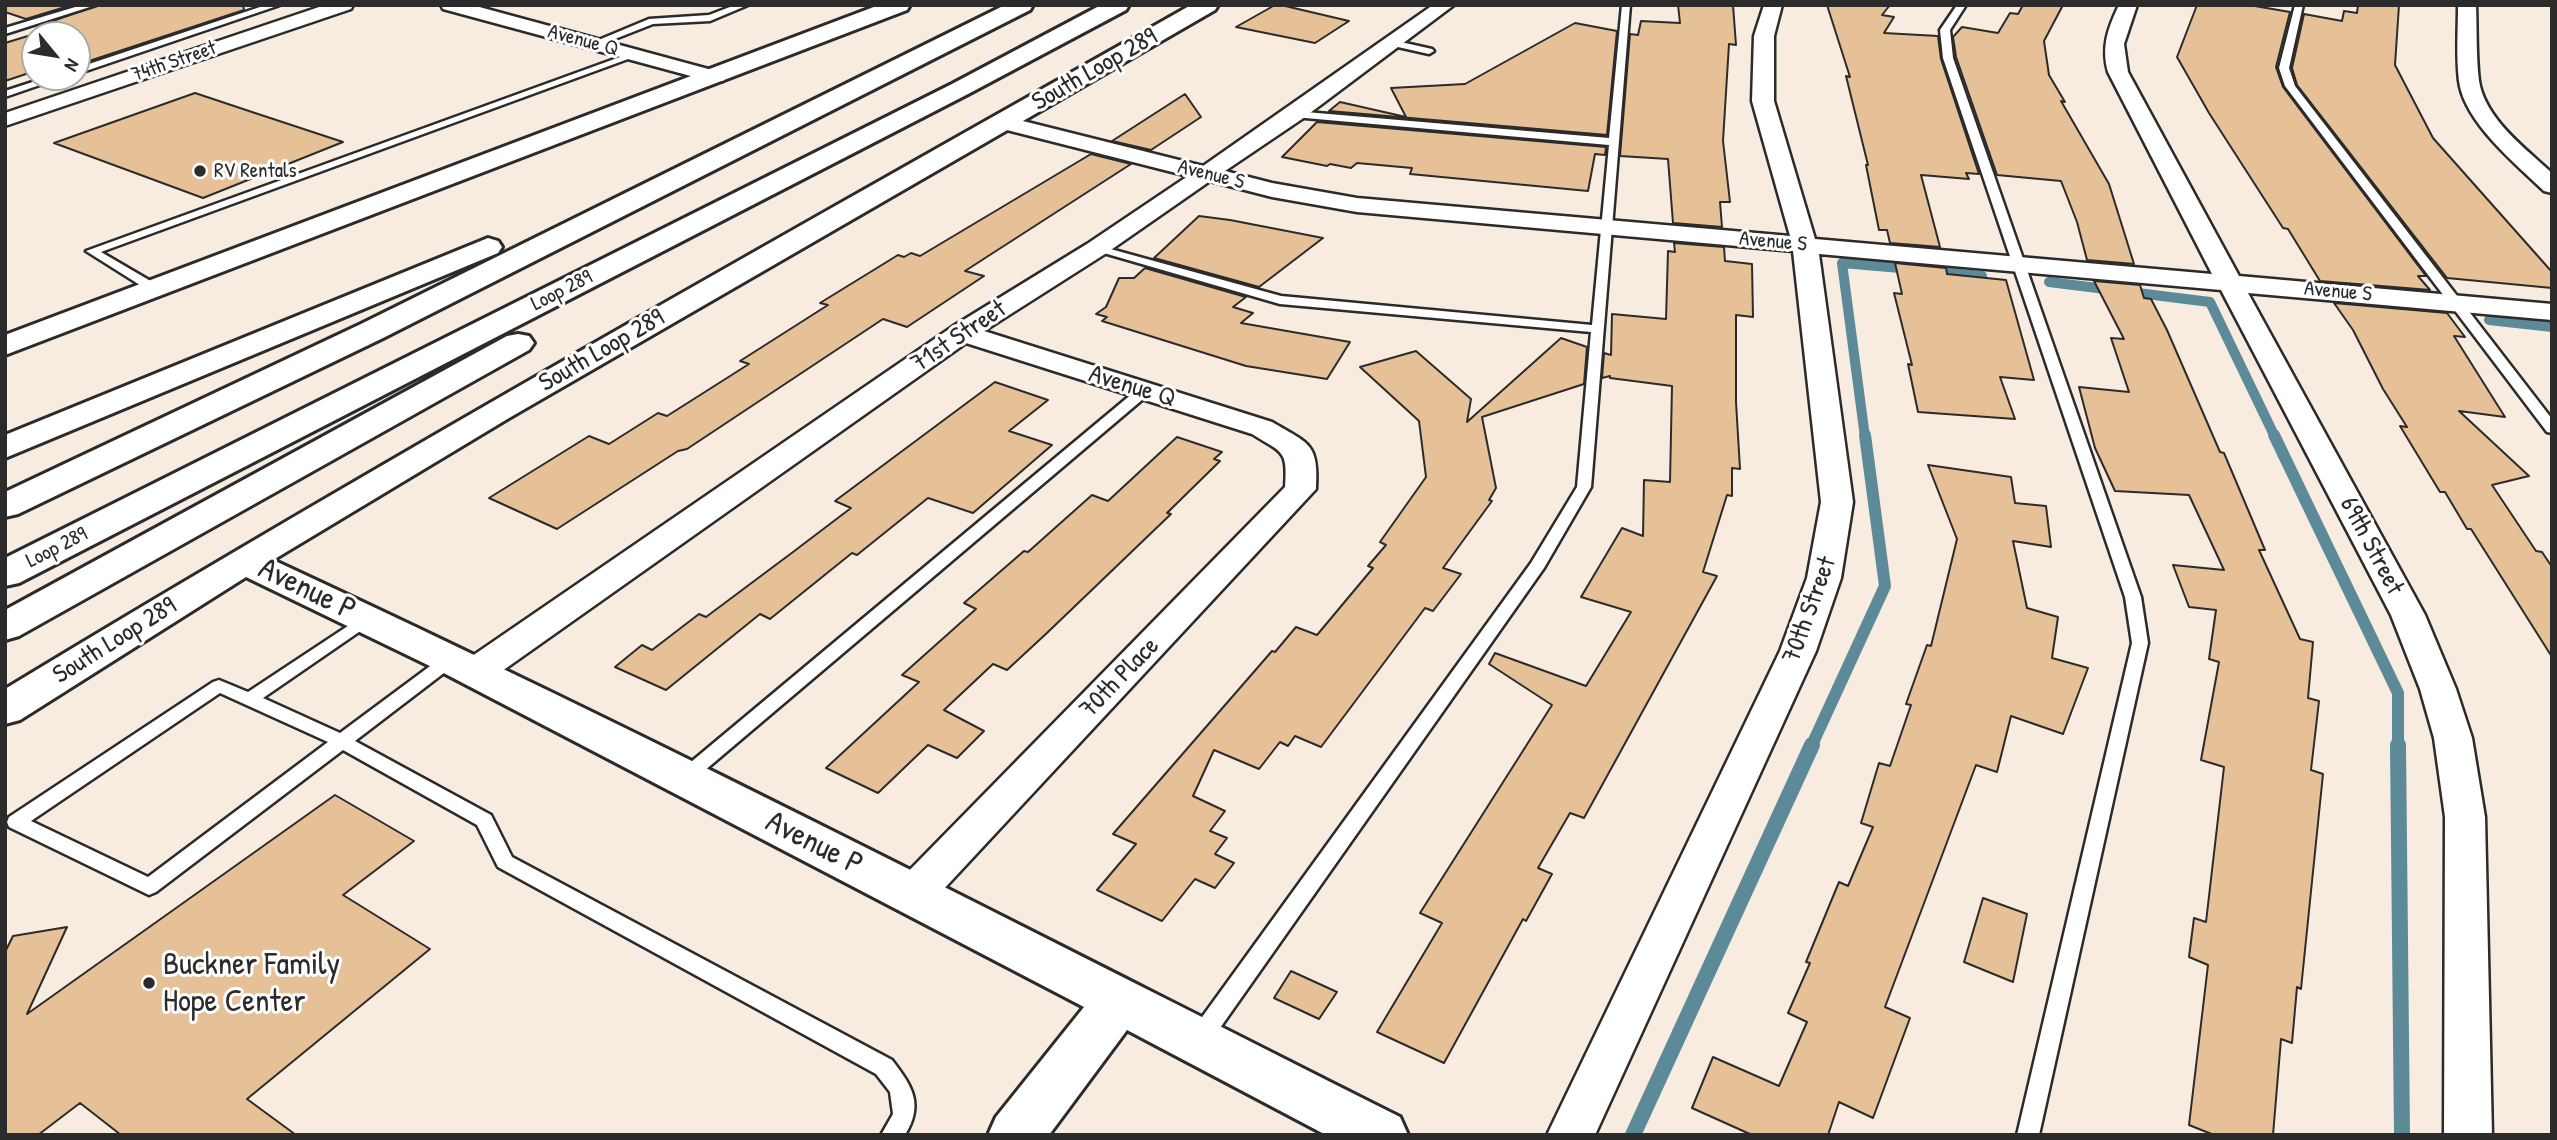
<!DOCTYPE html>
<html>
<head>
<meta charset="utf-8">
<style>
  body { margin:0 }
  #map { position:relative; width:2557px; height:1140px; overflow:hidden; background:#f8ece0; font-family:"Patrick Hand",sans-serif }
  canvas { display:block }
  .frame { position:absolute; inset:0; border:7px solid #2b2b2b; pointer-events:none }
  .north { position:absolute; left:21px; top:21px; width:70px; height:70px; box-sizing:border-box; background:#fff; border:2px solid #aaa; border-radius:50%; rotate:120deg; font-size:19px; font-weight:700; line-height:28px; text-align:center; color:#2b2b2b }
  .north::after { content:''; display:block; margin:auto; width:24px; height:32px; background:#2b2b2b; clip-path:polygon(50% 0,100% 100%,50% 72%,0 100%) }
</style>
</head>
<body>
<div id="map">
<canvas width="2557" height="1140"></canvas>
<div class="frame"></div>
<div class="north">N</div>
</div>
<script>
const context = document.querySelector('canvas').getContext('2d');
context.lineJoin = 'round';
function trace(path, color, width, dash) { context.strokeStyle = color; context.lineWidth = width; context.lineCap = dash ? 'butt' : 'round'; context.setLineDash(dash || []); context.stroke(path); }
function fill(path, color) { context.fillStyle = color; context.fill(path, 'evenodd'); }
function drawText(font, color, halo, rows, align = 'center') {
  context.font = font + ' "Patrick Hand",sans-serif'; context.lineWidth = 6; context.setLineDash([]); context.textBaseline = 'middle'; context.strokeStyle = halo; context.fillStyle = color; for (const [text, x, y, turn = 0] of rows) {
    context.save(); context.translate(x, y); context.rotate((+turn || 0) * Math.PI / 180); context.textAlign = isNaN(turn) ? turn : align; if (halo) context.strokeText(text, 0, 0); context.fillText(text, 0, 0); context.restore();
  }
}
trace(new Path2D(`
  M1930,271L1982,276
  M2049,282L2210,302L2275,437
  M2489,320L2552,327
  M1865,437L1842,263L1912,269`), '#5d8a98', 10);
trace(new Path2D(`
  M2274,435L2398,693V747
  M1811,747L1885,586L1865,435`), '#5d8a98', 12);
trace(new Path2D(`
  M2398,745L2402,1135
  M1633,1135L1812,745`), '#5d8a98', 16);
const building = new Path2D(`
  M6,5H72L26,19L5,12Z
  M98,5H243L244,10L77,65V35H35V71L5,81V43L54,28L44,24Z
  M1275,5H1281L1349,21L1315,43L1236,27Z
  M1678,5H1733L1736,45L1729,44L1723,141L1730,202H1720L1722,227L1673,223L1668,159L1620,156L1630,34L1638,35L1641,21L1680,23Z
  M1827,5H1890L1882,15L1894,17L1884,33L1938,36L1941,59L1979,174L1966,173L1969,179L1921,175L1940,247L1890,243L1887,230H1879L1866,165H1868L1846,76L1850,77Z
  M2023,5H2063L2044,41L2049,75L2065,102L2061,101L2109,184L2134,264L2087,260L2077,222L2061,181L1997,175L1956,57L1953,37L1962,27L1998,33L2010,13L2018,14Z
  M2197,5H2249L2290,12L2276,67L2283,87L2426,276H2418L2430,290L2320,281L2288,229L2283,228L2209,113L2177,57Z
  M2358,5H2399L2395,65L2433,138L2552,272V288L2447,278L2297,85L2292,68L2304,14L2342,21L2344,11L2357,13Z
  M1575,23L1617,31L1607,135L1329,111L1340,102L1406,117L1391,88L1465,84Z
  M195,93L252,112L343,142L203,198L54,143Z
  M1185,94L1201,117L1151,150L1112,141Z
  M1317,122L1606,147L1605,155L1595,154L1588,191L1410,174L1412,168L1357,163L1351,168L1330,164L1327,166L1282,157Z
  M1091,154L1131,164L965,271L984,276L907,327L883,319L687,449L678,451L557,529L489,498L589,436L609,444L658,413L667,416L749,364L740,361L828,305L820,303L898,255L904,257L911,253L920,256Z
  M1199,216L1230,220L1323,238L1259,287L1154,258Z
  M1674,243L1724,247L1725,261L1752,264L1753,317L1736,315V402L1740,469L1732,468V496L1727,495L1703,572L1717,576L1584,818L1570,813L1538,868L1552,874L1526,921L1523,919L1444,1063L1377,1032L1442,923L1420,913L1552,705L1489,664L1495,653L1586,686L1631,612L1581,597L1622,528L1643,536L1644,480L1670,482L1672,386L1610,378V376L1602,378L1604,353L1611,355L1612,314L1666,319L1668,251L1675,252Z
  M1895,263L1946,268L1947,274L2006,280L2034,380L2000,377L2015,419L1918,412L1908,364L1912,365L1894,293L1902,294Z
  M1145,268L1246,297L1233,307L1253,313L1241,323L1350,342L1327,379L1246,366L1102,321L1107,317L1096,314L1106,307L1119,278H1134Z
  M2094,281L2140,285L2144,298L2151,299L2167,330L2220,452L2224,453L2265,550H2259L2300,639L2313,642L2308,698L2319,701L2311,770L2323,774L2301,989L2297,987L2292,1043L2281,1039L2273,1135H2214L2189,1125L2208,965L2189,957L2194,918L2206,922L2224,767L2201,760L2219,662L2209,659L2216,610L2189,607L2173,565L2224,570L2189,495L2115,491L2095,448L2079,387L2129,392L2111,338L2124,339Z
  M2334,303L2447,313L2465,337L2454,336L2505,417L2459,411L2529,476L2492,485L2536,551L2542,552L2552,567V657L2471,529H2467L2445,492H2440L2400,426L2407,427L2383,389L2353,330Z
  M1561,338L1587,347L1584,384L1482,417L1496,488L1489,500L1492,501L1443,568L1461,574L1433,611L1425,608L1321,747L1295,736L1288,746L1280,742L1259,769L1214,750L1193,796L1225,811L1210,831L1227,838L1215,854L1234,863L1215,888L1195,879L1162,921L1097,890L1136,844L1113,834L1272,651L1275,652L1296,627L1317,635L1373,568L1368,566L1386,545L1380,542L1426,477L1419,421L1360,367L1416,351L1471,399L1467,422Z
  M995,382L1048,400L1009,431L1052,445L973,513L928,498L857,555L852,553L770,619L760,614L666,690L615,667L642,645L652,650L699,614L706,617L793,552L851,508L835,501Z
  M1177,437L1222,452L1214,459L1220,461L1167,513L1171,514L1048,632L1007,670L993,664L944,710L984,731L957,758L928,745L878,793L826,768L919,682L902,675L976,609L964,603L1024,551L1028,552L1092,495L1108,501Z
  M1928,465L2011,477L2015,503L2046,506L2051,547L2013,541L2027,608L2058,617L2052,658L2088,668L2063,734L2011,716L1997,772L1976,765L1885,1007L1910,1018L1873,1118L1839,1102L1828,1135H1752L1692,1108L1713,1057L1779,1086L1807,1022L1788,1013L1810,963L1806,962L1839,882L1848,886L1873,827L1861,823L1879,763L1890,766L1911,705L1906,704L1927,645L1931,646L1957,539Z
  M335,795L414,841L343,895L430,949L247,1099L296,1135H121L80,1103L38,1135H5V952L13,936L67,927L27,1014Z
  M1983,898L2027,914L2013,982L1964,962Z
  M1291,971L1337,992L1319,1019L1274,998Z`);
fill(building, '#e6c096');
trace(building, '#2b2b2b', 2);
const lane = new Path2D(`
  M82,5H96L5,34V28Z
  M266,5H280L77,74V68Z
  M735,5H748L710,21L653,24L597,46L589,44L649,19L709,15Z
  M1622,5H1630L1591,487L1544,568L1208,1045L1200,1047L1192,1045L1189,1038L1192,1031L1531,563L1577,487L1591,332L1280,304L1090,249L1096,245L1281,296L1592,325L1609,145L1294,117L1289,114L1294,111L1609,138Z
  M1957,5H1966L1950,30L1953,58L2141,597L2148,643L2039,1135H2017L2132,643L2125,597L1943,58L1940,30Z
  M2295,5H2303L2289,68L2295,86L2552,419V433L2547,432L2285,86L2279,68Z
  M1392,40L1432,49L1434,51L1429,54L1389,45V41Z
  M631,53L639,55L101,252L159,286V292H151L86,251Z
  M48,77H63L5,97V91Z
  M1144,387L1151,391L1149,394L691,782H679L676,777L679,772L1139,388Z
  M366,614L374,619L372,623L263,698L340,733L445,655H457L459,659L457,663L355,741L491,815L512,857L892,1060C912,1086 924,1104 905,1135H881L893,1114L890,1092L876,1074L498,867L477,825L343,750L156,892L149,895L9,827L7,822L9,817L213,682L219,680L248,692ZM220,693L328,742L148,877L31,821Z`);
const street = new Path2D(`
  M325,5H353L351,9L5,126V113Z
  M441,5H472L723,73L726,77L723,81H709L443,9Z
  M1433,5H1454L1302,119L1225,171L1272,183L1357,198L1790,236L1752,101L1754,36L1764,5H1782L1774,36V101L1815,239L2212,274L2108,72C2101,47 2108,28 2119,5H2137L2124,44L2128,72L2239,276L2552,304V320L2248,293L2425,615L2456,689L2472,738L2485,817L2492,1135H2444L2445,817L2434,738L2420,689L2391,615L2221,290L1819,254L1853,502L1841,578L1816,651L1595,1135H1547L1780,651L1807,578L1821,502L1793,251L1357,212L1272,197L1210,181L1105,254L984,331L1272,422C1309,444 1319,443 1316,489L927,907L912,911L897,907L891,895L897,883L1285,487C1288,449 1282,453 1252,434L966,343L488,681L475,684L462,681L457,672L462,663L952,327L1087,244L1188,176L995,127L992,122L995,117L1003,116L1203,166Z
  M2458,5H2476C2477,30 2476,56 2479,81C2485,119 2526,149 2552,173V193L2544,191C2516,164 2464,122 2459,81C2456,57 2458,30 2458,5Z`);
const secondary = new Path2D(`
  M879,5H910L907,10L5,355V335Z
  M1191,5H1218L1215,10L509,418L273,560C653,736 1026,929 1400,1117L1408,1135H1326L1127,1030L1049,1135H988L996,1117L1084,1007L436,669L246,577L20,720L5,724V689C396,452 793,230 1191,5Z`);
const highway = new Path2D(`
  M1005,5H1033L1030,10L383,338L18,514L5,517V492L361,324Z
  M1101,5H1129L1126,10L968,94L19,583L5,586V558L952,84Z
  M488,238L498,241L502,247L498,253L5,458V435Z
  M518,334L529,336L534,343L529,350L19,636L5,640V610L507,336Z`);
trace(lane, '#2b2b2b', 5);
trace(street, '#2b2b2b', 5);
trace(secondary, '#2b2b2b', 6);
trace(highway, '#2b2b2b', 6);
fill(lane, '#fff');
fill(street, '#fff');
fill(secondary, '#fff');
fill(highway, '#fff');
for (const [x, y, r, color] of [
  [200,171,7,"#2b2b2b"],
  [149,983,7,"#2b2b2b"]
]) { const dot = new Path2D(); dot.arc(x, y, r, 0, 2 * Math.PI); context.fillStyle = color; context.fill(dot); trace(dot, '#fff', 2.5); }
drawText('21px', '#2b2b2b', '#fff', [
  ["Avenue Q",583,41,15],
  ["74th Street",174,62,-19],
  ["Avenue S",1211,175,14],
  ["Avenue S",1773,242,5],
  ["Loop 289",562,291,-27],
  ["Avenue S",2338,292,5],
  ["Loop 289",57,548,-27]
]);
drawText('21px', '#2b2b2b', '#fff', [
  ["RV Rentals",214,171]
], 'left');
drawText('26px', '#2b2b2b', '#fff', [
  ["South Loop 289",1095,70,-30],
  ["71st Street",959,337,-34],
  ["South Loop 289",602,351,-30],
  ["Avenue Q",1132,387,17],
  ["69th Street",2371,546,62],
  ["70th Street",1810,610,-70],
  ["South Loop 289",115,641,-32],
  ["70th Place",1120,678,-46]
]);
drawText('32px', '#2b2b2b', '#fff', [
  ["Avenue P",307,590,26],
  ["Avenue P",814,844,27]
]);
drawText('32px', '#2b2b2b', '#fff', [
  ["Buckner Family",163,965],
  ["Hope Center",163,1002]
], 'left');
</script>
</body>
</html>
